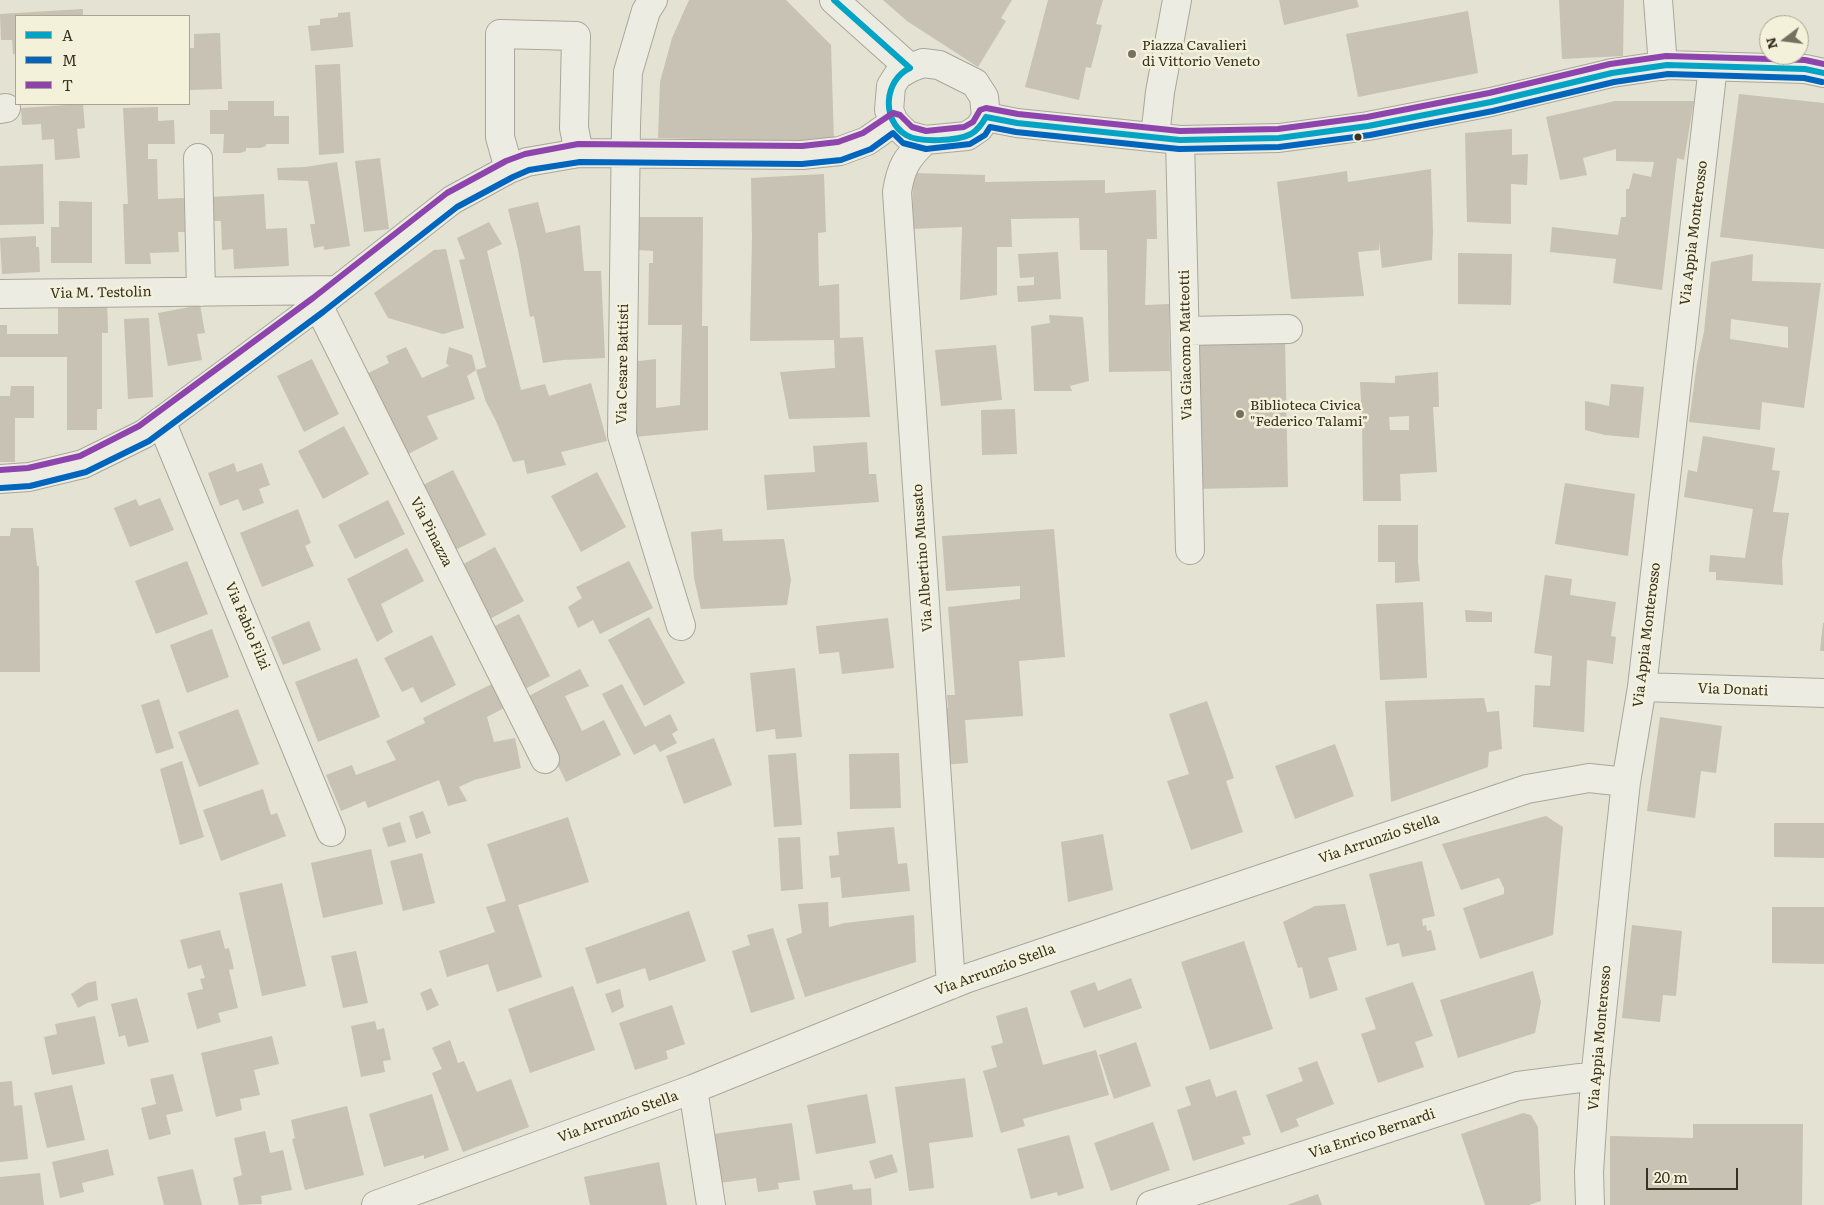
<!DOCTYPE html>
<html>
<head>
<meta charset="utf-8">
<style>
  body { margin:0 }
  #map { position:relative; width:1824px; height:1205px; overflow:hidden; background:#e4e2d2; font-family:Literata,serif }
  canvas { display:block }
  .legend { position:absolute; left:15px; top:15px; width:175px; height:90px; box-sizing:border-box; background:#f3f1da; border:1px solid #a9a591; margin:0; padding:6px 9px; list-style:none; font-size:15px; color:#393223 }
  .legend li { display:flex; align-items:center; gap:10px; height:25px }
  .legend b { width:25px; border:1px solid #a9a591 }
  .north { position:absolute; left:1759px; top:15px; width:50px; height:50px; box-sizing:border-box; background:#f3f1da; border:1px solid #a9a591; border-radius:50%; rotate:255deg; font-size:14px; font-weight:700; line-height:20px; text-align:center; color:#393223 }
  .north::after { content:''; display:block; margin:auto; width:18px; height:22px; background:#757060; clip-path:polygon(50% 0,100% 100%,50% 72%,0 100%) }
  .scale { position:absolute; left:1646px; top:1168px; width:92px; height:22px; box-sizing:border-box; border:2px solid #393223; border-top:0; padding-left:6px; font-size:15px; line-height:18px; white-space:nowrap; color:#393223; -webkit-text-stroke:4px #f3f1da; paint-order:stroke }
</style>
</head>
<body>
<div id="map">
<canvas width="1824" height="1205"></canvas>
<ul class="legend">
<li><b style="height:6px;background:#03a3c5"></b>A</li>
<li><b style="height:6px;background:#0065bd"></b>M</li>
<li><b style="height:6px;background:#8e44ad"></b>T</li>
</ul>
<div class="north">N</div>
<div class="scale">20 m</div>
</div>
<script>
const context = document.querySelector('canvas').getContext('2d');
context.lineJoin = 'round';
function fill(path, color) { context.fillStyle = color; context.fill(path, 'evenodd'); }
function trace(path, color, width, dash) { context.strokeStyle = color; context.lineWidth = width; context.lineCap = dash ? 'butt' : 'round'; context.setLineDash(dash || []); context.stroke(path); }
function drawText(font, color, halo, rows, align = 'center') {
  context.font = font + ' Literata,serif'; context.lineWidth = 5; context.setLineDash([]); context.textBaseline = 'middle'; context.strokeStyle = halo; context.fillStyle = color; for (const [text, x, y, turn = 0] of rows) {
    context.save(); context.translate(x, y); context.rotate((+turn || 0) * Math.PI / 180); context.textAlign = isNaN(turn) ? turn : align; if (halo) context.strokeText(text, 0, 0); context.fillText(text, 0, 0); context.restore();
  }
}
fill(new Path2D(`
  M689,0H786L831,45L834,142L658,138L660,82L672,38Z
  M883,0H1012L1001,18L1006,21L978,67L907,21Z
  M1048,0H1103L1096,24L1102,25L1091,68L1086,67L1079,100L1025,87Z
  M1279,0H1357L1359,7L1284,25Z
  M1559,0H1624L1623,56L1562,59Z
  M83,9V16H16V54H13L12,40H1L0,14Z
  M1468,11L1478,73L1358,97L1346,34Z
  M350,12L353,47L311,51L308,26L320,25V19L338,17V13Z
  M220,33L222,89L189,90V48H194V34Z
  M340,64L344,153L319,155L315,65Z
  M1739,94L1824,103V249L1720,237Z
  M228,101H274V116H289V144H266V146L260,148H246V151L240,153H223L224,134H210V110H228Z
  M1615,101H1694L1684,160L1677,158L1662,290L1613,283L1616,259L1550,252L1552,227L1618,235L1621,217H1626V189H1629L1633,173L1651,177L1654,162L1616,161V149L1583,158L1587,175L1560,180L1546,117Z
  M83,104L85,128L77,129L80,158L55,160L54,139L42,140L41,124L22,125L21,108Z
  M158,107V121L174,120L175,144H148V159H157L158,199L184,198L185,232H178L179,252L150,253L151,264H125L123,204H128L123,108Z
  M1512,129V155L1528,154L1527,185L1511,184V224L1467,222L1465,133Z
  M380,158L389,229L364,232L355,161Z
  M337,162L350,246L324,250V246L314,248L310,224H315L308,181L278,180L277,168L305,167Z
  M43,164L44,224L0,225V166Z
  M1431,169L1433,232L1432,260L1382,268L1379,241V250L1358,252L1364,296L1291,299L1277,182L1347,171L1348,182Z
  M913,173L985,175V182L1105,180V193L1156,190L1157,239H1147L1145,305L1169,304L1170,371L1109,372L1107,250H1080L1079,218L1011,219L1012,247H997V295L960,300L962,227L912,229Z
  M824,174L826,232L818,233L819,286L839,284L840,338L863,337L870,417L789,419L780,372L835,368L834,340L750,341L752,237L751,178Z
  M264,194L266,229L287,228L289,266L234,269L233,249L222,250L221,221H213L211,197Z
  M59,201L92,202V263H51V227H59Z
  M538,202L546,233L580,225L584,271H601L605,358L563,360L543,363L534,316L530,317L518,250L508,209Z
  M638,217H703L702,326H708V430L634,437L631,362L656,359V408L680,405L682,325H648L649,263H653V251L638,250Z
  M489,222L502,244L487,251L521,390L545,384L549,396L591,383L607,441L561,452L566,465L527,474L524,460L513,462L496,421L486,402L476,370L486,367L459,260L465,259L457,238Z
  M36,236V247H39L40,272L2,274L0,238Z
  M446,249L464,328L443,334L388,318L374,293L434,250Z
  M1058,252L1061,299L1018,302L1017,286L1034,285V277L1020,278L1018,254Z
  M1458,253L1512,254L1511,305L1458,304Z
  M1753,254L1752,281L1821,283L1804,408L1762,402L1760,430L1689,422L1697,363L1704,332L1711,262ZM1731,319L1788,327V348L1730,339Z
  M107,298L108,333H102V409H97V430H67V357H0V325H7V334H58V299Z
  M200,305L205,333L197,334L202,360L168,366L158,313Z
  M1049,315L1083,317L1089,381L1070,386L1072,391H1034L1031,326L1050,323Z
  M149,318L153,397L128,399L124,319Z
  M1285,339L1288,487L1195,489L1193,340Z
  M996,345L1002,400L941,406L935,350Z
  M406,347L422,378L449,366L446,363L449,347L472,355L476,370L467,376L475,399L427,416L438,439L402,457L362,376L389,363L386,356Z
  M312,359L339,414L304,432L277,376Z
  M1438,372L1439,407H1433L1437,472L1400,474L1401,501H1363L1362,417L1360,382L1395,383V376ZM1409,416V430H1390L1389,417Z
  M1611,384L1644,387L1639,438L1605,435L1585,430V401L1609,406Z
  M11,386H34V418H15V462H0V396H10Z
  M1015,409L1017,454L982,455L981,410Z
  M344,426L369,474L323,499L298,451Z
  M1703,436L1775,448L1772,470L1780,471L1773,512L1789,513L1782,560L1783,585L1716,580V572H1709L1710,555L1745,558L1753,509L1684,497L1688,470L1697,472Z
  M867,442L869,474H876L879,502L767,510L764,475L815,472L813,446Z
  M234,463L237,472L262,463L270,485L259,489L264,503L243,511L238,499L220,506L208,473Z
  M453,470L486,535L449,553L417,488Z
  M597,472L626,527L581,552L551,496Z
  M1565,483L1635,494L1628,556L1555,544Z
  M160,498L174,530L130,547L114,508L136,499L139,506Z
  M388,500L405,534L355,559L338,525Z
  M298,509L311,543L305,546L314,566L262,587L240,533Z
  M1378,525H1418V562L1420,581L1395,583V562H1378Z
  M11,528H33L37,566H39L40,672H0V536H10Z
  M722,529L723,541L784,539L791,580L787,605L701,609L694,578L691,532Z
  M1054,529L1065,657L1019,661L1023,716L965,720L968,763L942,765L938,708H948L947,695H955L948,607L1020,599V586L946,591L942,536Z
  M495,547L524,601L484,622L456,568Z
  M407,548L424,581L381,604L393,632L377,642L347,579Z
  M187,561L208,614L156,634L135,581Z
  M629,561L653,608L600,634L593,620L578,628L568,607L582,598L576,587Z
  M1545,575L1572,579L1570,595L1616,602L1611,636L1616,637L1613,664L1587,660L1584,732L1533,727L1535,685L1550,686L1552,656L1534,653Z
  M1423,602L1427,678L1380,680L1376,604Z
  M1465,610L1492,612V622H1466Z
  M519,614L550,676L523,690L487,630Z
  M649,617L685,683L644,706L608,640Z
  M888,618L894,668L842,674L839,652L819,654L816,626Z
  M309,621L321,650L283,665L271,637Z
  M1823,623H1824V651H1820Z
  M212,629L229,677L187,693L170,645Z
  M432,635L456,685L421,703L413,687L402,692L384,658Z
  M357,658L380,717L318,742L295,682Z
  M795,668L802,737L776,739L775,729L756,732L750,673Z
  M580,669L589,686L565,696L582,731L604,720L621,755L566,782L525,698Z
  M496,682L508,706L487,717L494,742L515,738L521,768L474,780L459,787L467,801L448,806L439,780L368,808L365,801L341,811L326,775L352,765L356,775L396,760L386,741L425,723L423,718Z
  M622,684L645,727L670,714L678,730L672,734L677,743L660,752L655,744L634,755L602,694Z
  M1484,698L1487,712L1499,711L1502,749L1489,752L1488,767L1391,802L1385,701Z
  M159,699L174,748L156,754L141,705Z
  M1207,701L1234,778L1226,781L1243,832L1191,850L1167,781L1189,774L1169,714Z
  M238,709L259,764L199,787L178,732Z
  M1660,717L1722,726L1716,773L1701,771L1695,818L1647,811Z
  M714,738L732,785L684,804L666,756Z
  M1335,744L1354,796L1295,819L1275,766Z
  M796,753L802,825L774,827L768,755Z
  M899,753L901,808L850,809L849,754Z
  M182,761L204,837L180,845L160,769Z
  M263,789L271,815L277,813L286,836L221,861L203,810Z
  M423,811L431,833L416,839L409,816Z
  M1546,816L1563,827L1553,935L1480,959L1463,908L1504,894V888L1499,878L1461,890L1442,844Z
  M568,817L589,882L518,905L542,977L497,992L488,964L447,977L439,951L495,932L486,907L506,901L487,844Z
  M400,822L406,842L388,847L382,828Z
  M1774,823H1824V858L1774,857Z
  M894,827L898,864L907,863L910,891L842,898L840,877L831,878L829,856L839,855L837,832Z
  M1103,834L1113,890L1068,902L1061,842Z
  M800,837L803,889L781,891L778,838Z
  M371,849L383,904L323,918L311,863Z
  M422,853L435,903L403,911L390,861Z
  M1422,861L1435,916L1422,919L1423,926L1426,925L1427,931L1431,930L1436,950L1402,957L1399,943L1387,946L1369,874Z
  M282,883L306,986L262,996L239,893Z
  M828,902L829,927L845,923L914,915L916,962L805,997L786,939L802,933L798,904Z
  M1345,904L1357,950L1328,958L1338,990L1310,999L1302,967L1298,968L1283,922L1315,906Z
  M1772,907H1824V964L1772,963Z
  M689,911L706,961L649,981L645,968L597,984L585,948Z
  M1632,925L1682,931L1676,996L1663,995L1660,1022L1622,1018Z
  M773,928L795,999L751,1013L732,951L750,945L747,935Z
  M220,930L225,949L229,948L234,969L229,970L238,1008L218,1013L221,1022L197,1029L187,993L203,989L200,979L205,978L201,965L188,969L180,940Z
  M1244,941L1273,1029L1210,1050L1181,962Z
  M356,951L368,1003L343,1008L331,956Z
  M1533,971L1541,1002L1535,1033L1458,1058L1440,1000Z
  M1131,978L1142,1008L1084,1028L1070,991L1095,982L1098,991Z
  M96,981L98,1000L87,1003L78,1008L71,994L87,983Z
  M1413,982L1433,1036L1415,1042L1424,1067L1378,1083L1361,1034L1376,1029L1365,998Z
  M573,986L595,1050L530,1073L508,1009Z
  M431,988L439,1005L427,1011L420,993Z
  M620,989L624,1007L612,1013L605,994Z
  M137,998L149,1042L128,1047L125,1035L119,1037L111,1004Z
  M672,1005L685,1044L666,1051L668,1059L635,1070L619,1023Z
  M1027,1007L1043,1065L1096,1050L1109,1095L1023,1119L1025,1126L1001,1133L983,1071L997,1067L991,1046L1003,1043L996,1016Z
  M95,1016L105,1064L52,1075L44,1037L57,1034L55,1024Z
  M375,1021L377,1030L384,1028L391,1060L383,1061L385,1072L361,1077L351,1026Z
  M272,1036L279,1064L254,1070L260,1095L240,1099L242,1110L216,1117L201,1053Z
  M450,1040L458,1063L464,1061L477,1092L511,1079L529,1127L463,1152L432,1073L442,1069L432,1048Z
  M1136,1042L1151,1086L1114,1099L1099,1055Z
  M1317,1061L1334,1104L1296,1119L1299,1126L1281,1133L1266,1095L1303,1081L1298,1068Z
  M173,1074L183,1111L166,1115L171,1134L149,1140L141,1108L156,1104L150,1079Z
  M965,1078L973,1137L929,1143L934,1188L909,1191L895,1087Z
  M1210,1079L1216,1097L1236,1090L1251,1135L1242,1137L1245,1144L1193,1161L1177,1110L1191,1105L1185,1087Z
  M12,1081L14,1106L22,1105L28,1159L0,1162V1082Z
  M72,1085L85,1140L47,1148L34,1093Z
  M432,1094L449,1150L424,1159V1155L384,1167L369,1114Z
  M867,1094L876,1143L816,1154L807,1105Z
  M347,1106L364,1175L305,1190L292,1139L295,1138L291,1120Z
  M1523,1113L1531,1115L1538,1127L1541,1201L1529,1205H1485L1461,1134Z
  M1153,1122L1170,1170L1111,1191L1094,1143Z
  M792,1123L800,1180L778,1183L779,1189L758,1192L756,1178L720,1183L713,1134Z
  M1693,1124H1803L1802,1205H1610V1136L1693,1138Z
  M265,1131L270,1153L283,1150L292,1190L261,1196L262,1204L239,1205L233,1178L242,1175L234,1138Z
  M1069,1135L1084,1188L1058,1196L1057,1192L1031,1199L1017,1149Z
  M108,1149L114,1175L82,1183L84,1192L60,1198L52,1162Z
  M892,1154L898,1172L875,1179L869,1161Z
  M659,1162L667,1205H590L584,1177Z
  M193,1169L202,1205H164L157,1177Z
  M40,1173L44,1205H0V1177Z
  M852,1184L853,1190L871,1188L872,1205H816L813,1191Z
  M1318,1194L1322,1205H1287Z`), '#c7c2b3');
const minor = new Path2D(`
  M653,0L646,11L628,72L626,125L622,435L681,626
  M834,0L910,68
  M1658,0L1663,66
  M923,63L939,65L975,83L984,97L986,117L979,128L967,136L925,140L907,135L894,122L889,110L891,86L898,75L910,68Z
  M0,109L6,108
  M986,117L1017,123L1180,140L1279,138L1368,126L1491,102L1612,73L1667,65L1805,69L1824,73
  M1155,137L1160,92L1177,0
  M925,140C907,158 901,166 897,192L951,985
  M1180,140L1190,550
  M198,158L201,292
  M509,169L500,137V34L576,36L574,128L579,153
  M0,294L337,290
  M318,305L545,759
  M1186,331L1288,329
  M161,421L331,832
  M0,479L29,477L83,464L144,434L318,305L452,200L509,169L527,162L579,153L802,155L840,151L867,141L894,122
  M1642,687L1824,693
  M693,1089L711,1205
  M376,1205L693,1089L965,979L1527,789L1589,778L1626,782
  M1151,1205L1518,1086L1580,1078L1595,1080
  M1590,1205L1589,1172L1595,1080L1618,855L1626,782L1642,687L1713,66`);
trace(minor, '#aaa79a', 30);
trace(minor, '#ecece3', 28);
trace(new Path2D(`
  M834,0L910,68
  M910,68C884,80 881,120 906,135C919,143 958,141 971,134C978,130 982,124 986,117
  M986,117L1017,123L1180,140L1279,138L1368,126L1491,102L1612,73L1667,65L1805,69L1824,73`), '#03a3c5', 6);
trace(new Path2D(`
  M1,488L30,486L86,472L149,441L323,312L457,207L513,177L529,170L580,162L802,164L841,160L871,149L893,133L903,143L926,149L970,144L985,135L990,127L1016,132L1179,149L1279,147L1370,135L1493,111L1614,82L1668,74L1804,78L1822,82`), '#0065bd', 6);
trace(new Path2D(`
  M0,470L28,468L80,456L139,426L313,298L447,193L506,161L525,154L578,144L802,146L838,142L863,133L893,113L900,115L912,127L926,131L964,127L973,122L980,110L986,108L1018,114L1180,131L1278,129L1367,117L1489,93L1610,64L1666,56L1805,60L1824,64`), '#8e44ad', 6);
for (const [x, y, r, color] of [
  [1132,54,5,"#757060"],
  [1358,137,4.5,"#393223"],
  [1240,414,5,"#757060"]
]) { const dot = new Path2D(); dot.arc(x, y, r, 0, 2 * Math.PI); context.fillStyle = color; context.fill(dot); trace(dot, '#f3f1da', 2); }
drawText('14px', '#393223', '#f3f1da', [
  ["Piazza Cavalieri",1142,46],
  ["di Vittorio Veneto",1142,62],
  ["Biblioteca Civica",1250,406],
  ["\"Federico Talami\"",1250,422]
], 'left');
drawText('14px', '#393223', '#f3f1da', [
  ["Via Appia Monterosso",1694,233,-83],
  ["Via M. Testolin",101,293,-1],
  ["Via Giacomo Matteotti",1186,345,-91],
  ["Via Cesare Battisti",623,364,-89],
  ["Via Pinazza",431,532,63],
  ["Via Albertino Mussato",923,558,-94],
  ["Via Fabio Filzi",247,626,67],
  ["Via Appia Monterosso",1647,635,-83],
  ["Via Donati",1733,690,2],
  ["Via Arrunzio Stella",1379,839,-19],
  ["Via Arrunzio Stella",995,970,-20],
  ["Via Appia Monterosso",1600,1038,-85],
  ["Via Arrunzio Stella",618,1117,-20],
  ["Via Enrico Bernardi",1372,1134,-18]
]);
</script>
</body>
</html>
